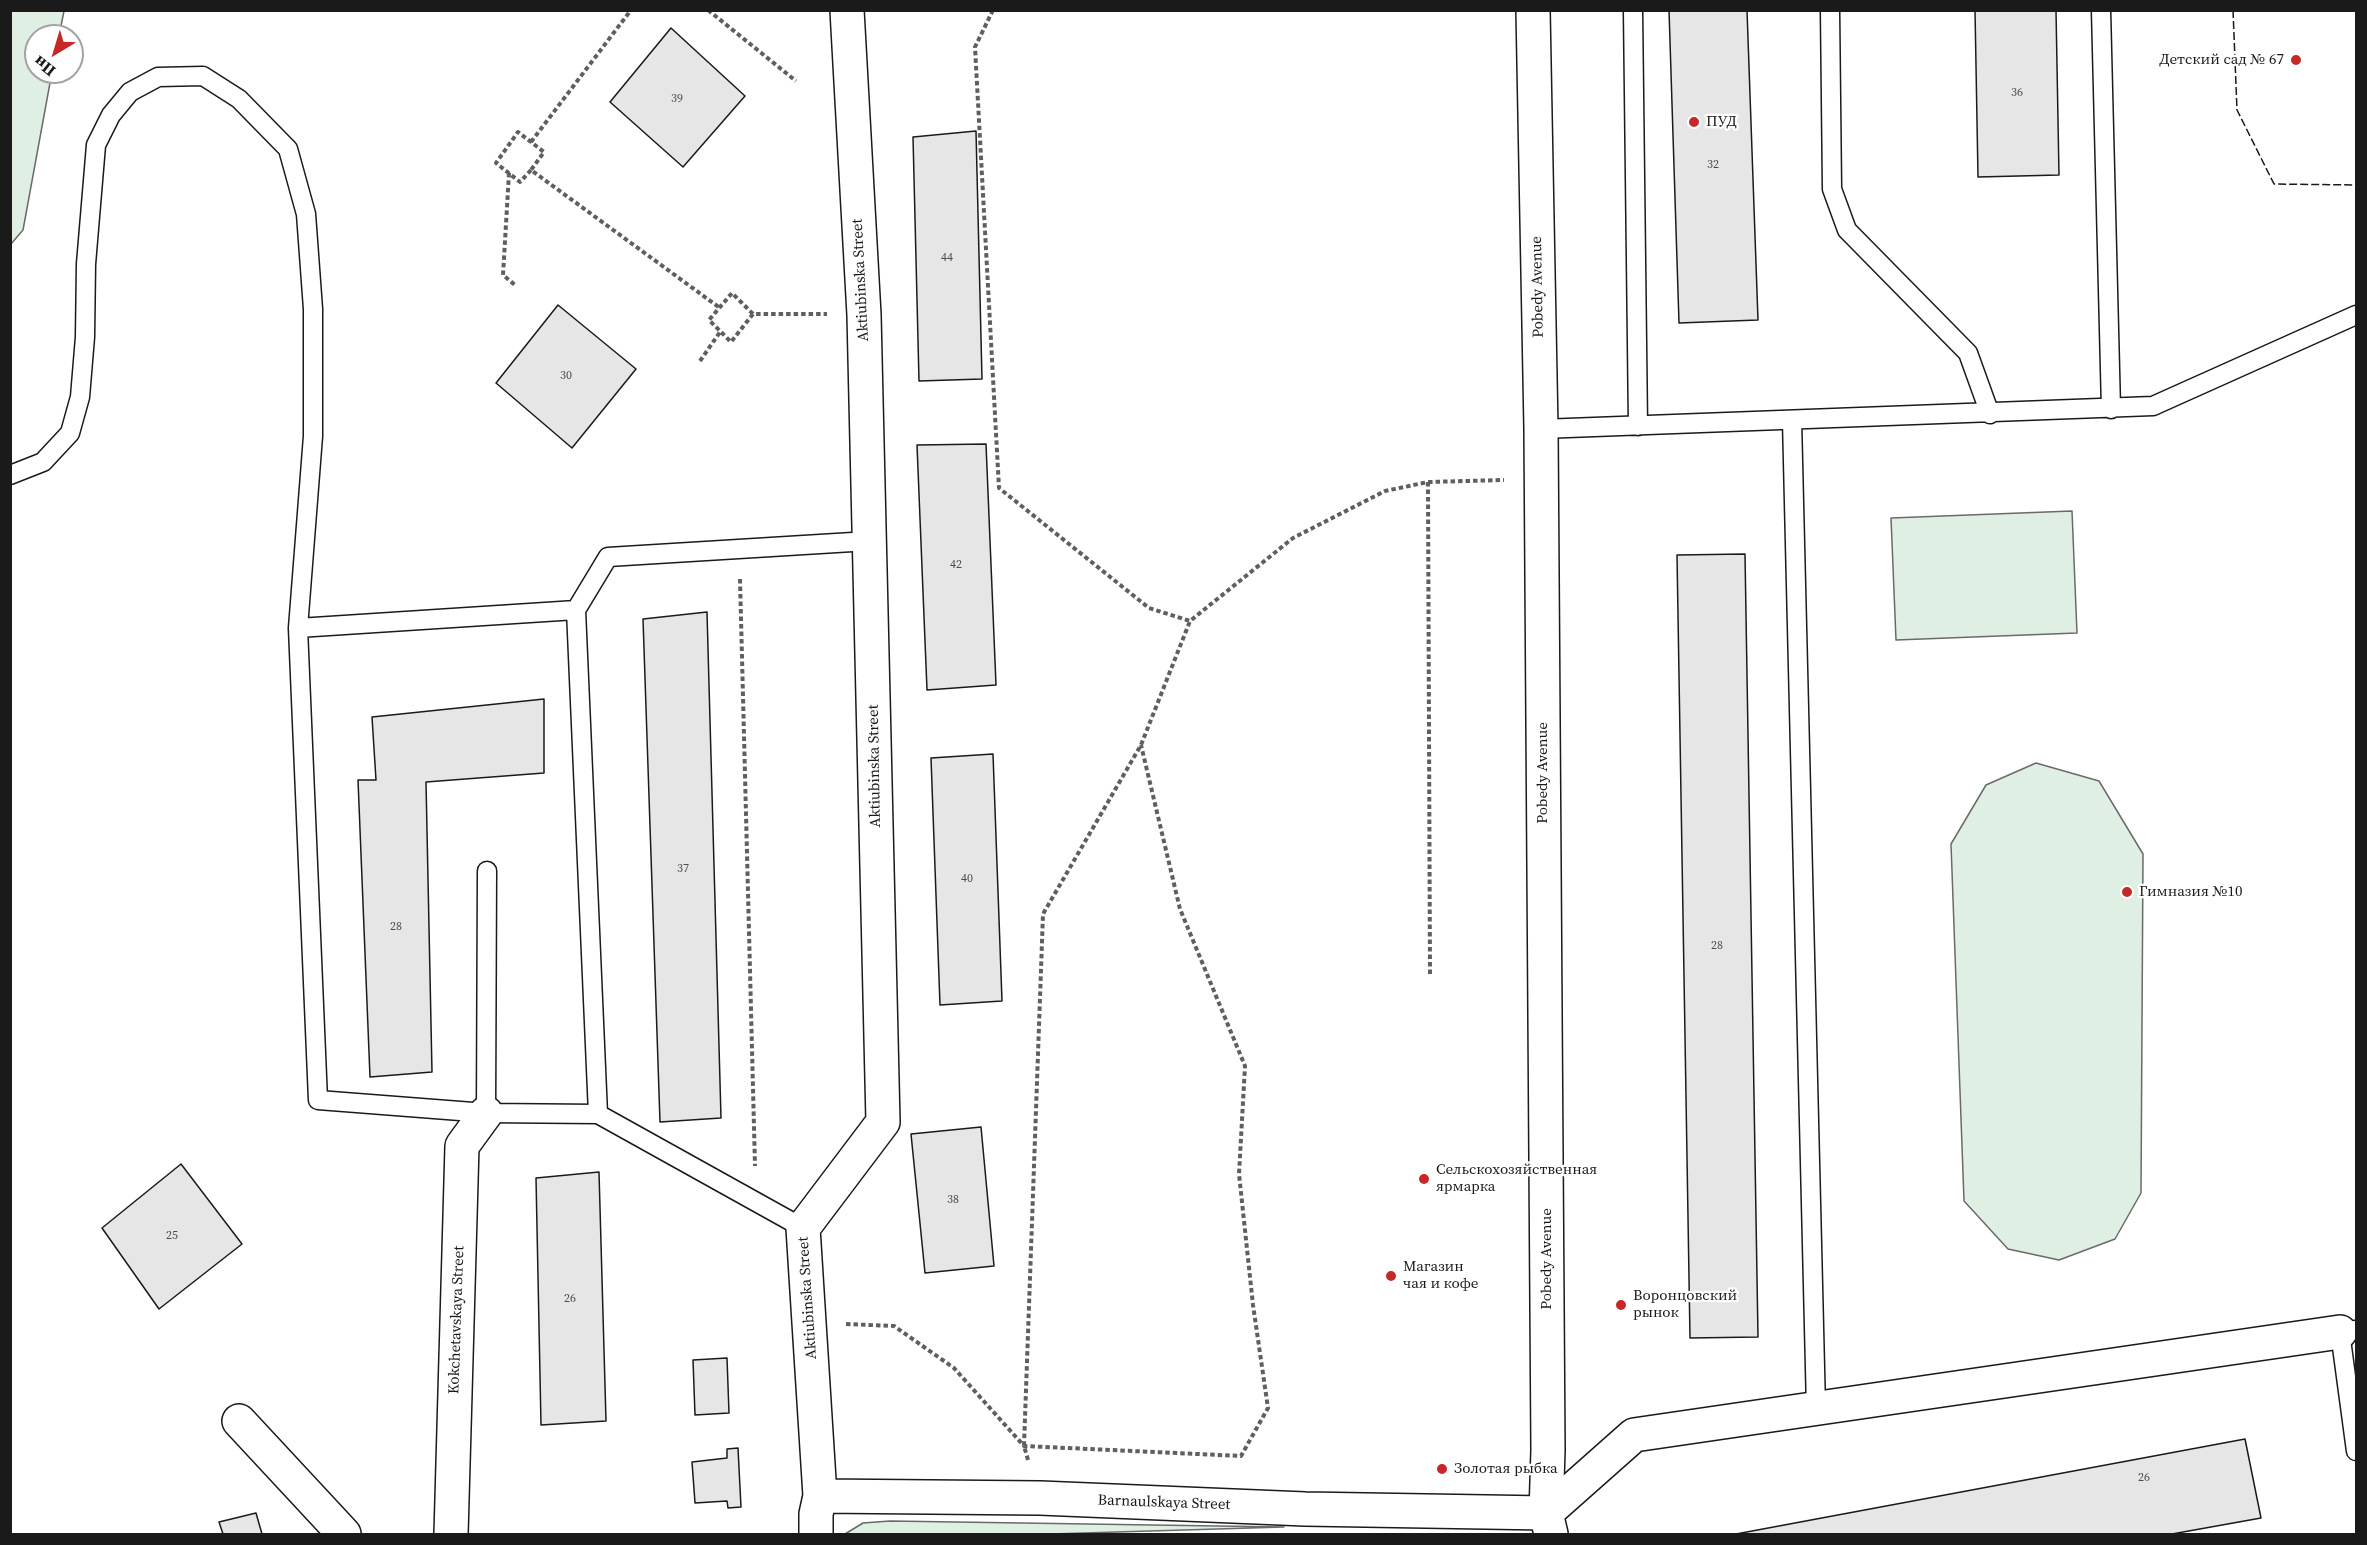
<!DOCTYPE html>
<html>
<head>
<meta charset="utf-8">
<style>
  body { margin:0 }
  #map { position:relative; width:2367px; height:1545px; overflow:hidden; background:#fff; font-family:"Source Serif 4",serif }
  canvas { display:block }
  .frame { position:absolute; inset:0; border:12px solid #1a1a1a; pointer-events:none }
  .north { position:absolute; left:24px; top:24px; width:60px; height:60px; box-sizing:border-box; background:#fff; border:2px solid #a3a3a3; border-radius:50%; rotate:218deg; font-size:16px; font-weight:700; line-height:24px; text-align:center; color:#1a1a1a }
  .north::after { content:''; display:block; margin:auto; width:21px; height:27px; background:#c62828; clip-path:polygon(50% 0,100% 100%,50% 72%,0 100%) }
</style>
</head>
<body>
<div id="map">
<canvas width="2367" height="1545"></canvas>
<div class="frame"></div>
<div class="north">Пн</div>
</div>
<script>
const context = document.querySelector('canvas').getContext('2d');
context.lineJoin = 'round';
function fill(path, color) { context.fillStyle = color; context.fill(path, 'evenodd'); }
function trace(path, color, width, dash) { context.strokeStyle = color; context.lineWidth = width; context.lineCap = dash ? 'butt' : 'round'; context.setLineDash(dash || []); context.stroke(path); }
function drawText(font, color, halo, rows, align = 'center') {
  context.font = font + ' "Source Serif 4",serif'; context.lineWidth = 4.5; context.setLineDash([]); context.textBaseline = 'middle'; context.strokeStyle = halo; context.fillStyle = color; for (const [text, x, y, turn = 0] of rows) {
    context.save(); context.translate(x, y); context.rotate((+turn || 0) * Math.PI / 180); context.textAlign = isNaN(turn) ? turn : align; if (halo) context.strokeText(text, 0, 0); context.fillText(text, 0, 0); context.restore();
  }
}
const green = new Path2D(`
  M11,10L64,11L59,36H36V72H52L23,230L11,244Z
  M2072,511L2077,633L1896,640L1891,518Z
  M2036,763L2099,781L2143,854L2141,1193L2115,1239L2059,1260L2008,1249L1964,1201L1951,844L1986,785Z
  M890,1521L1284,1527L1050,1534H845L863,1523Z`);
fill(green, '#e0efe3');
trace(green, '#6a6a6a', 1.5);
const building = new Path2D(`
  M1669,10H1747L1758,320L1679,323Z
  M1975,10H2056L2059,175L1978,177Z
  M671,28L745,96L683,167L610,102Z
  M976,131L982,379L919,381L913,137Z
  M558,305L636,369L572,448L496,383Z
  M986,444L996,685L927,690L917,445Z
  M1745,554L1758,1337L1690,1338L1677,555Z
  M707,612L721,1118L660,1122L643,619Z
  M544,699V773L426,782L432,1072L370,1077L358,780H376L372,717Z
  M993,754L1002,1001L940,1005L931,758Z
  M981,1127L994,1266L925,1273L911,1134Z
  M181,1164L242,1244L159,1309L102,1228Z
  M599,1172L606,1421L541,1425L536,1178Z
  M727,1358L729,1413L695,1415L693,1360Z
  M2245,1439L2261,1518L2172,1534H1736Z
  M738,1448L741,1507L728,1508L727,1501L695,1503L692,1462L727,1458V1449Z
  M256,1513L262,1534H223L219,1522Z`);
fill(building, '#e6e6e6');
trace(building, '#1a1a1a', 1.5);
const service = new Path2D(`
  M1633,10L1638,426
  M1830,10L1832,189L1847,230L1968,353L1990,414
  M2101,10L2111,409
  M1792,420L1816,1409
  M1541,429L2153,406L2356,315
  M10,475L43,462L70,433L80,397L85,337L86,264L96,145L111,115L130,92L158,77L203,76L239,99L288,149L306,214L313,309V436L298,628
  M487,871L486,1113L598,1114L803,1228
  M486,1113L318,1100L298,628L576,610
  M598,1114L576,610L608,557L869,541
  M2356,1330L2340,1332L2356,1451`);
const minor = new Path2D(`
  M239,1421L344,1534
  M820,1496L803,1228L883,1122L864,315L847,10
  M451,1534L462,1146L486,1113
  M816,1534V1514L820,1496L1040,1498L1305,1509L1546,1513L1634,1435L2340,1332`);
const tertiary = new Path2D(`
  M1533,10L1541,429L1548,1450L1546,1513L1551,1534`);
trace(service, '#1a1a1a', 21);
trace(minor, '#1a1a1a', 36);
trace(tertiary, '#1a1a1a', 36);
trace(new Path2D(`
  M708,10L796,81
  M993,10L975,47L999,488L1149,608L1190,621L1293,538L1385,491L1428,482L1504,480
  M531,142L631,10
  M531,170L520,182L496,163L518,132L544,152L531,170L720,308
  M509,173L503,275L515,285
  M753,314L732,293L709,320L731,342L753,314H827
  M700,361L720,332
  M1428,482L1430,976
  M740,579L755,1166
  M846,1324L894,1326L954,1368L1024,1446L1241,1456L1268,1408L1253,1305L1239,1174L1245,1066L1180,909L1141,745
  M1028,1460L1024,1446L1043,914L1141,745L1190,621`), '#5f5f5f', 4, [4.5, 3]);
trace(service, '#fff', 18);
trace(minor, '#fff', 33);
trace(tertiary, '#fff', 33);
trace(new Path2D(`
  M2233,10L2237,110L2274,184L2356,185`), '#1a1a1a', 1.5, [8, 3]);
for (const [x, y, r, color] of [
  [2296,60,6,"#c62828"],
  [1694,122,6,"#c62828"],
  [2127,892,6,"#c62828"],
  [1424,1179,6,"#c62828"],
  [1391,1276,6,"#c62828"],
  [1621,1305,6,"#c62828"],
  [1442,1469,6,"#c62828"]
]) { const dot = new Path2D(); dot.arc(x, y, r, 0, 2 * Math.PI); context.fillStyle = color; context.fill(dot); trace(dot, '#fff', 2); }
drawText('12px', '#4d4d4d', null, [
  ["36",2017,93],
  ["39",677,99],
  ["32",1713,165],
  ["44",947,258],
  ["30",566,376],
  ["42",956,565],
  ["37",683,869],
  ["40",967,879],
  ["28",396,927],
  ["28",1717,946],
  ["38",953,1200],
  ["25",172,1236],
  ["26",570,1299],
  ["26",2144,1478]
]);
drawText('15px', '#1a1a1a', '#fff', [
  ["Детский сад № 67",2284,60,"right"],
  ["ПУД",1706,122],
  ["Гимназия №10",2139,892],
  ["Сельскохозяйственная",1436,1170],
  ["ярмарка",1436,1187],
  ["Магазин",1403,1267],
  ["чая и кофе",1403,1284],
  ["Воронцовский",1633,1296],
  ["рынок",1633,1313],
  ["Золотая рыбка",1454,1469]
], 'left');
drawText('15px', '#1a1a1a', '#fff', [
  ["Aktiubinska Street",861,280,-93],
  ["Pobedy Avenue",1538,287,-91],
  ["Aktiubinska Street",875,766,-91],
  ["Pobedy Avenue",1543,773,-90],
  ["Pobedy Avenue",1547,1259,-90],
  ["Aktiubinska Street",808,1298,-94],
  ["Kokchetavskaya Street",457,1320,-88],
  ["Barnaulskaya Street",1164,1503,2]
]);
</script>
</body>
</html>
